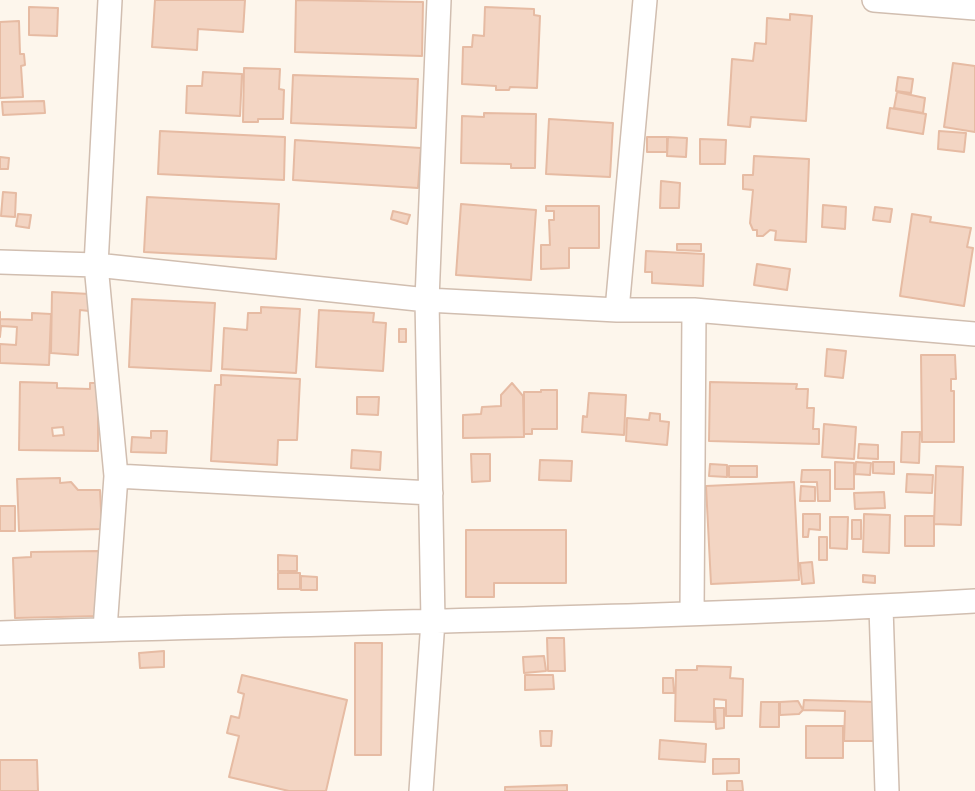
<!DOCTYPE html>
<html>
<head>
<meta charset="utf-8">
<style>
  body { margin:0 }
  canvas { display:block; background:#fdf6ec }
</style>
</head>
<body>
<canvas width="975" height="791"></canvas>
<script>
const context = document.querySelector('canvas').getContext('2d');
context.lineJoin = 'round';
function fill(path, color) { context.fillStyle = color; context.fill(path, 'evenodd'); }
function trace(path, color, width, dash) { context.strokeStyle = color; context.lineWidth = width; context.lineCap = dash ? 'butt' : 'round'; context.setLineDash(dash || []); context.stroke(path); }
const building = new Path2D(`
  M155,0H245L243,32L198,29L197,50L152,47Z
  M296,0L423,2L422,56L295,52Z
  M29,7L58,8L57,36L29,35Z
  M485,7L534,9V15L540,16L537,88L510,87L509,90H496V86L462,84L463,47H472L473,35L484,36Z
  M790,14L812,16L806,121L751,117L750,127L728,125L732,59L753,61L755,43L766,44L767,18L790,20Z
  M19,21L20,54H24L25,65L21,66L23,97L0,98V22Z
  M953,63L975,66V132L944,127Z
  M244,68L280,69L279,89L284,90L283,119H258V122H243Z
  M203,72L242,74L240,116L186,113L187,86H202Z
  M293,75L418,79L416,128L291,123Z
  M898,77L913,79L911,93L896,91Z
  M897,92L925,98L923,113L894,108Z
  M44,101L45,113L3,115L2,102Z
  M890,108L926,114L923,134L887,128Z
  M484,113L536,114L535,168H511V164L461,163L462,116L484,117Z
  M549,119L613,123L610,177L546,174Z
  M160,131L285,137L284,180L158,174Z
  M939,131L966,133L964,152L938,149Z
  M647,137H667V152H647Z
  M668,137L687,138L686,157L667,156Z
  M700,139L726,140L725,164H700Z
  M295,140L421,148L418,188L293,180Z
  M754,156L809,159L806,242L775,240L776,231L770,230L763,236H757V230H753L750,223L753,190L743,189V175H753Z
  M0,157L9,158L8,169H0Z
  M661,181L680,183L679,208H660Z
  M3,192L16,193L15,217L1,216Z
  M147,197L279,204L276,259L144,252Z
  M461,204L536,210L531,280L456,275Z
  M823,205L846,207L845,229L822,227Z
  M546,206H599V248H569V268L541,269V245H550L549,220H554V211H546Z
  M875,207L892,209L890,222L873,220Z
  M393,211L410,215L407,224L391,219Z
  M18,214L31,215L29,228L16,226Z
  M912,214L931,217L930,222L971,228L967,247L973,248L964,306L900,296Z
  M677,244H701V251L677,250Z
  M646,251L704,254L703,286L652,283V272H645Z
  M757,264L790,269L787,290L754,285Z
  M52,292L90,294L89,311L80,310L78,355L51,353Z
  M132,299L215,303L211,371L129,367Z
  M261,307L300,309L296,373L222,369L224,328L247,330L248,313H261Z
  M319,310L374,313L373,322L386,323L383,371L316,367Z
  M0,312V319L32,320V313L51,314L49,365L0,363V344L16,345L17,327L1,326L0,337Z
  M399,329H406V342H399Z
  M827,349L846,351L843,378L825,376Z
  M921,355H955L956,379H951V391H954V442H922Z
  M221,375L300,379L297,440H278L277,465L211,461L215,385H221Z
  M20,382L57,383V388L90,389V383H98V451L19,450ZM63,427L64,435L53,436L52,428Z
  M710,382L797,384L796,389H808L807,408H814L813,429H819V444L709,441Z
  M512,383L523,396L524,437L463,438V415L481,414L482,407L501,406V395Z
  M541,390H557V429H532V434H524V392H541Z
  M589,393L626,395L624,435L582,432L583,416L587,417Z
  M357,397H379L378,415L357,414Z
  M650,413L660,414V421L669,422L667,445L626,441L627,418L649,420Z
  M824,424L856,427L854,459L822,457Z
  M151,431H167L166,453L131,452L132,437L151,438Z
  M902,432H920L919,463L901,462Z
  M859,444L878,445V459L858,458Z
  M352,450L381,452L380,470L351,468Z
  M471,454H490V481L472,482Z
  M540,460L572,461L571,481L539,480Z
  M835,462L854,463V489H835Z
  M856,462L871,463L870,475L855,474Z
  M873,462H894V474L873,473Z
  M710,464L727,465V477L709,476Z
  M729,466H757V477H729Z
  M936,466L963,467L961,525L934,524Z
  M802,470H830V501H818L817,482H801Z
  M907,474L933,475L932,493L906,492Z
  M60,478V483L71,482L78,490H100L102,529L19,531L17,479Z
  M794,482L799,580L711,584L706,486Z
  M801,486L815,487V501H800Z
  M884,492L885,508L855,509L854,493Z
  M0,506H15V531H0Z
  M803,514H820V530L809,529L808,537H803Z
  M864,514L890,515L889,553L863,552Z
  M905,516H934V546H905Z
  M830,517H848L847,549L830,548Z
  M852,520H861V539H852Z
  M466,530H566V583H494V597H466Z
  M819,537H827V560H819Z
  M99,551L100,616L15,618L13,558L31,557V552Z
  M278,555L297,556V571H278Z
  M812,562L814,583L802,584L800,563Z
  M278,573H300V589H278Z
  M863,575L875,576V583L863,582Z
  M301,576L317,577V590H301Z
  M547,638H564L565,671H548Z
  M355,643H382L381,755H355Z
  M164,651V667L140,668L139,653Z
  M544,656L546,671L524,673L523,657Z
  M697,666L731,667L730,678L743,679L742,716H726V700L714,699V722L675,721L676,670H697Z
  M242,675L347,700L326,791H289L229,777L239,736L227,733L231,716L239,718L244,694L238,692Z
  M525,675H553L554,689L525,690Z
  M663,678H673L674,693H663Z
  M804,700L876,702L875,741H844L845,711L803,710Z
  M798,701L803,710L799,714L780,715V702Z
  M761,702H779V727H760Z
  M715,708H724V728L716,729Z
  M806,726H843V758H806Z
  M540,731H552L551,746H541Z
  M660,740L706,744L705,762L659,759Z
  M713,759H739V773L713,774Z
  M0,760H37L38,791H0Z
  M727,781H742L743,791H727Z
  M567,785V791H505V787Z`);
fill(building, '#f3d5c3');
trace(building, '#e6bba3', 2);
const minor = new Path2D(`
  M874,0L975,8
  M0,262L96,265L427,300L617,310H694L975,334
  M617,310L645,0
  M116,476L431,493
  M881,607L887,791
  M692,613L694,310
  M105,629L116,476L96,265L110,0
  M0,633C325,622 650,620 975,601
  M421,791L433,621L427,300L439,0`);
trace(minor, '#d1beb0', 26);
trace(minor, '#fff', 23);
</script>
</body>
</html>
